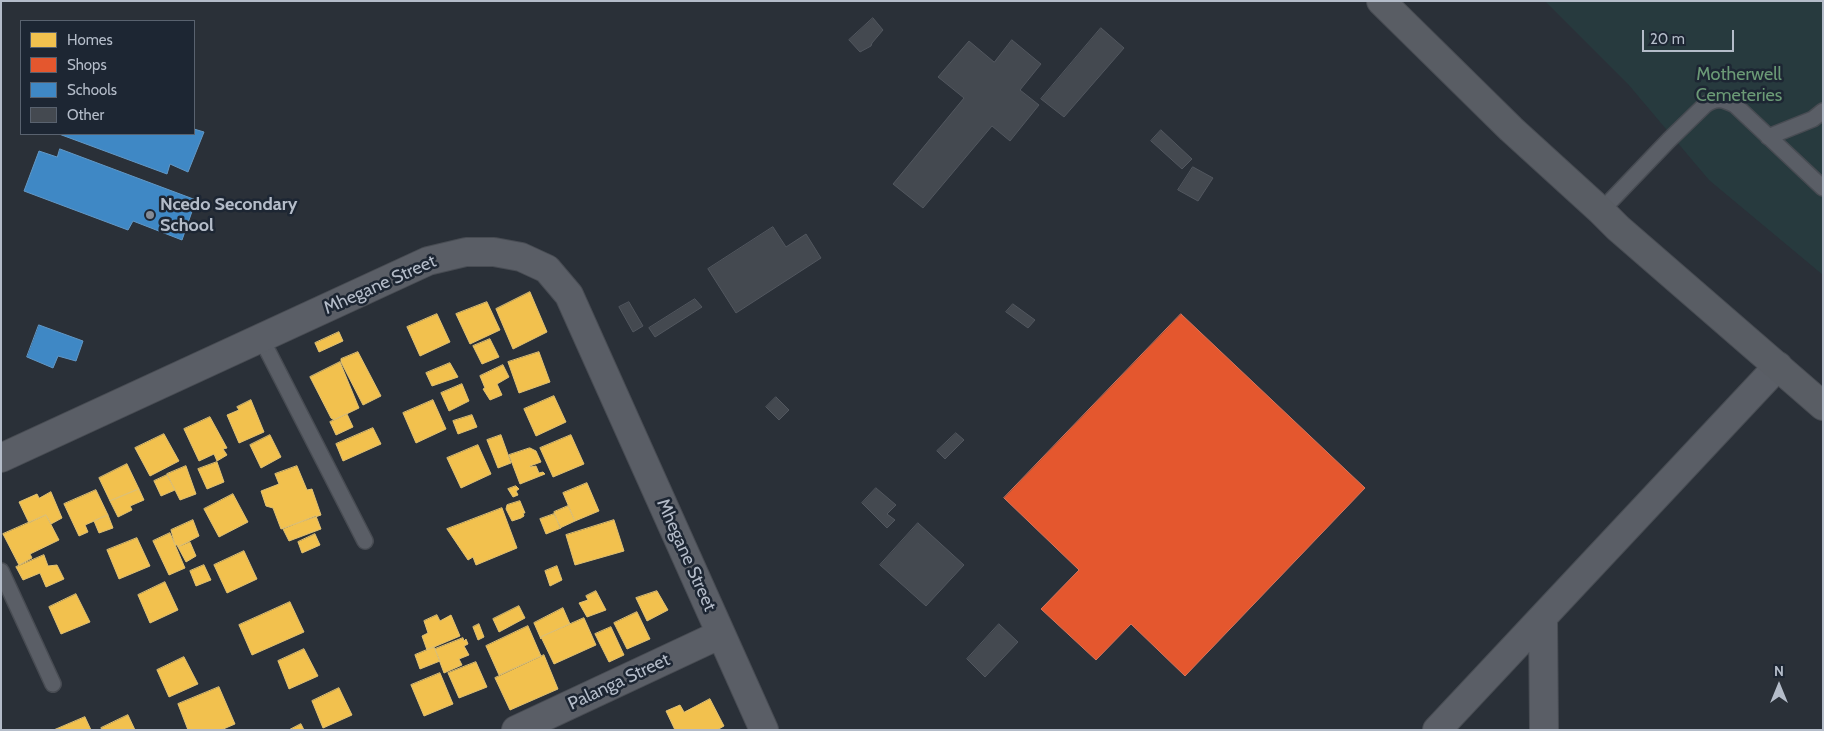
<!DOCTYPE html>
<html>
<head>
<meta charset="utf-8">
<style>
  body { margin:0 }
  #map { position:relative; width:1824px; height:731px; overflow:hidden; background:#2a3038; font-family:Cabin,sans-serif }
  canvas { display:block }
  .frame { position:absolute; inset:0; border:2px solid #b4bcc9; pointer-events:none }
  .legend { position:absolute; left:20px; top:20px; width:175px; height:115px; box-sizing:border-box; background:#1d2633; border:1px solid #59626f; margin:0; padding:6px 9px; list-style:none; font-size:15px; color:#b4bcc9 }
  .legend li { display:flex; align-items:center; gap:10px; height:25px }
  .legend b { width:25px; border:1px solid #59626f }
  .north { position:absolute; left:1754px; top:661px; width:50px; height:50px; -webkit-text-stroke:4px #1d2633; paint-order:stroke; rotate:0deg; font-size:14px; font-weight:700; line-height:20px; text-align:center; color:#b4bcc9 }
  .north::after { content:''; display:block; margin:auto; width:18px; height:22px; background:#b4bcc9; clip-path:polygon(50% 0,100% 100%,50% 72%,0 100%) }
  .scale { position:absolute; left:1642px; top:30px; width:92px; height:22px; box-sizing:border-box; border:2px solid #b4bcc9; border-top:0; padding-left:6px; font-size:15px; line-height:18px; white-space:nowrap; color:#b4bcc9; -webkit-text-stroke:4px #1d2633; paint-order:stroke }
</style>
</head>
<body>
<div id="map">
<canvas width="1824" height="731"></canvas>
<div class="frame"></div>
<ul class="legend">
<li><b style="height:14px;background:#f2c14e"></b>Homes</li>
<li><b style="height:14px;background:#e4572e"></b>Shops</li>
<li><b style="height:14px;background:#3f88c5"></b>Schools</li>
<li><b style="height:14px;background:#444950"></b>Other</li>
</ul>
<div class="north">N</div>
<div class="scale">20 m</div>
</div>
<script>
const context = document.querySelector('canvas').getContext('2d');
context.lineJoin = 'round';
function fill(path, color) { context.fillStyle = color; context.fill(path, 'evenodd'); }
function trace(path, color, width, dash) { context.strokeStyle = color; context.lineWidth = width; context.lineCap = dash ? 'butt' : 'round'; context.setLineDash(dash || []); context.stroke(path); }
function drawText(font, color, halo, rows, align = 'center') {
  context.font = font + ' Cabin,sans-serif'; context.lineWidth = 5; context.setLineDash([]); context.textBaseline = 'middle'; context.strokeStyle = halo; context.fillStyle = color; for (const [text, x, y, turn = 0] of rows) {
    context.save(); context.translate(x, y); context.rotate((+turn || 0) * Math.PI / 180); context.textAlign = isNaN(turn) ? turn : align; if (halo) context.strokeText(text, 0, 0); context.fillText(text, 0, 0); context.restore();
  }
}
fill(new Path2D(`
  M1545,1H1823V275L1709,180L1628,84Z`), '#273a3e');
const homes = new Path2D(`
  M530,292L547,332L513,349L496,309Z
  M487,302L500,330L470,344L456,314Z
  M437,314L450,342L420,356L407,327Z
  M339,332L343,341L319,352L315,343Z
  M490,339L499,357L482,364L473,346Z
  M358,352L381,396L363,405L341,362V359Z
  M539,352L550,382L519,393L508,362Z
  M340,362L359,408L334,420L331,418L310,377Z
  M450,363L458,377L432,386L426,373Z
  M503,365L509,377L497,384L502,395L490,400L483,389L485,388L480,376Z
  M462,384L469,401L449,411L441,393Z
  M554,396L566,422L536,436L524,409Z
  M251,400L264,432L239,443L227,415L239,410L237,407Z
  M433,400L446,429L416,443L403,413Z
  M347,414L353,427L336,435L330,422Z
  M472,415L477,427L458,434L453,421Z
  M210,417L227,448L223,449L227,455L217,461L214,454L199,461L184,429Z
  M373,428L381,444L343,461L336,444Z
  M164,434L179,461L150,476L135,448Z
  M270,435L281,457L261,468L250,445Z
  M501,435L511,463L498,468L487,440Z
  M571,435L584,464L553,477L540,448Z
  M478,445L491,474L461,488L447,458Z
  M530,448L536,451L541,462L530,466V467L536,466L539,473L543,472L545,474L520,484L509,455Z
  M217,462L224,482L207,489L198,469Z
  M127,464L139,489L110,501L99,478Z
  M186,466L196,494L180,500L167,474Z
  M297,466L307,490L312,489L321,515L281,529L273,508L266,506L261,491L279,484L275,474Z
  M167,475L175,490L161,496L154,481Z
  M587,483L599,511L575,521L563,493Z
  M516,486L519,489L516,491L518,495L513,497L508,489Z
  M139,489L144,500L130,506L132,510L118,517L110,501Z
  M96,490L108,515L85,525L88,532L79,536L64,504Z
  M51,492L62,518L51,524L46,515L29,523L19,502L37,494L39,498Z
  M233,494L248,522L219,537L204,509Z
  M520,501L525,513H523L524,516L521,518L512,521L506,509L507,505Z
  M568,506L575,521L560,528L554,512Z
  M502,508L517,548L476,565L473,557L468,560L447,529Z
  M554,514L561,528L546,534L540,519Z
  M46,515L59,540L30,554L32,558L19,565L3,534Z
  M108,515L113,528L99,533L94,521Z
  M316,516L321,529L289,541L283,529Z
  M193,520L199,536L178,547L177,545H175L171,530Z
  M614,520L624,551L575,565L566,535Z
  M170,533L185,568L169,575L153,541Z
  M315,534L320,545L302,553L298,542Z
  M137,538L150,566L119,579L107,550Z
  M190,542L196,556L186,562L178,547Z
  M244,551L257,579L227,593L214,565Z
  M44,555L48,566L57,565L64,579L46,587L40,573L23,580L16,567Z
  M204,565L211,580L196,586L190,571Z
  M557,566L562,580L550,586L545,571Z
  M165,582L178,610L150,623L138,595Z
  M596,591L606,610L587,617L579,603L588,600L586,596Z
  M657,591L668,610L647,621L636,598Z
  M76,594L90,622L61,634L49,607Z
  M290,602L304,632L252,655L239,625Z
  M519,606L525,618L499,632L493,619Z
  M563,608L570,624L541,637V639L534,623Z
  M637,612L650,639L627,649L614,623Z
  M437,615L440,621L451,615L460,636L427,650L422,636L428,633L424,621Z
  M584,618L596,645L554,664L541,637Z
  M479,624L484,637L478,640L473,627Z
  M528,626L541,656L499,675L486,646Z
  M611,627L624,655L609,662L595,634Z
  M463,638L464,641L466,639L468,644L464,646L469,655L459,659L462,665L444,673L435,649Z
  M434,647L440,661L420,669L415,655Z
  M304,649L318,676L289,689L278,661Z
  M544,655L558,689L510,710L495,678Z
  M184,657L198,684L169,697L157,670Z
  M476,662L487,687L459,698L448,673Z
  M440,673L453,704L424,716L411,685Z
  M219,687L235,724L221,730H188L178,704Z
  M339,688L352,715L323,728L312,701Z
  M710,699L724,726L717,730H675L666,711L680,705L684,712Z
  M128,715L135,730H102L101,728Z
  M85,717L91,730H54Z
  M301,724L304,730H289Z`);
fill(homes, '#f2c14e');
trace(homes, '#dfc073', 1);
const shops = new Path2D(`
  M1181,314L1365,488L1185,676L1131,624L1096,660L1041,609L1079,570L1004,498Z`);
fill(shops, '#e4572e');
trace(shops, '#d6755c', 1);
const schools = new Path2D(`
  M194,129L204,132L188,172L170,164L167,174L59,134H194Z
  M60,149L196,200L182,240L133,221L128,230L24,191L39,151L57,157Z
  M39,325L83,341L76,361L58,356L53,368L27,357Z`);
fill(schools, '#3f88c5');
trace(schools, '#6298c6', 1);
const building = new Path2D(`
  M873,18L883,30L872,43L871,46L860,52L849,40Z
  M1101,28L1124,48L1064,117L1041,99Z
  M1012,40L1041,64L1020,90L1039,105L1010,141L992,126L923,208L893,184L964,98L938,77L969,41L994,62Z
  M1161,130L1192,159L1182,169L1151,141Z
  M1193,167L1213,178L1198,201L1178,190Z
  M773,227L786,247L806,234L821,258L736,313L708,269Z
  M695,299L702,307L655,337L649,328Z
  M629,302L643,326L633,332L619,307Z
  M1013,304L1035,320L1028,328L1006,312Z
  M776,397L789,410L779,420L766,407Z
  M956,433L964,440L945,459L937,451Z
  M876,488L896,505L887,514L895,520L887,528L862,503Z
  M918,523L964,565L926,606L880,565Z
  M999,624L1018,642L985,677L967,659Z`);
fill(building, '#444950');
trace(building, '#52575f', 1);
const lane = new Path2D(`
  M1768,137L1813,119L1823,111
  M1601,211L1669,140L1705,105C1716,97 1723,99 1735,105L1823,188
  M261,338L365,541
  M1,571L53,684`);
const street = new Path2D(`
  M1,458L428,261L466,252H494L521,257L547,269L569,295L764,730
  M1543,618L1544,730
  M516,730L721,634
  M1437,730L1778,366`);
const secondary = new Path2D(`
  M1381,1L1511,129L1601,211L1618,228L1823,406`);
trace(lane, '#484c53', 18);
trace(street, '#484c53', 30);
trace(secondary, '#484c53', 30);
trace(lane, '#5a5e66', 15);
trace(street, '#5a5e66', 28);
trace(secondary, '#595d64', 28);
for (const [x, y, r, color] of [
  [150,215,5,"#848b96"]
]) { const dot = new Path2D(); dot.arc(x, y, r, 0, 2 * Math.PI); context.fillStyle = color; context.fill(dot); trace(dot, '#1d2633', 2); }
drawText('18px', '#6b9a76', '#1d2633', [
  ["Motherwell",1739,75],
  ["Cemeteries",1739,96]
]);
drawText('bold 18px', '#b4bcc9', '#1d2633', [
  ["Ncedo Secondary",160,205],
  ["School",160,226]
], 'left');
drawText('18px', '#b4bcc9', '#1d2633', [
  ["Mhegane Street",380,285,-24],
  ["Mhegane Street",686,555,66],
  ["Palanga Street",619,682,-25]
]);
</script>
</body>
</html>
